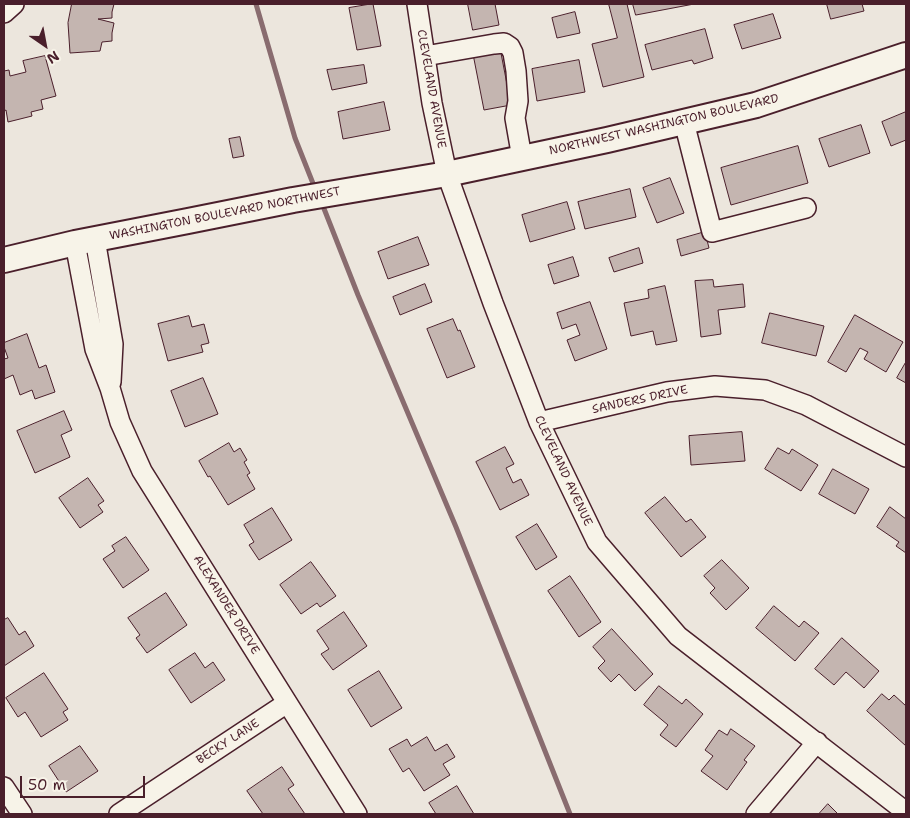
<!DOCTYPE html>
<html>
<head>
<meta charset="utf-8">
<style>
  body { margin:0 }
  #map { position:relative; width:910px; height:818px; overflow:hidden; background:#ece6dd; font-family:"Shantell Sans",sans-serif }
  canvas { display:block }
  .frame { position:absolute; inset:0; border:5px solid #4a1f2b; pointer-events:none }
  .north { position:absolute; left:20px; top:20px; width:50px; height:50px; -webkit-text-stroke:4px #f7f3e8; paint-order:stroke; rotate:147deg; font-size:14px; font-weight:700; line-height:20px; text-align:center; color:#4a1f2b }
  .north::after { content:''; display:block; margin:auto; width:18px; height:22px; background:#4a1f2b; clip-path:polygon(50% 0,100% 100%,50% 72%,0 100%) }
  .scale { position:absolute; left:20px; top:776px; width:125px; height:22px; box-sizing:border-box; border:2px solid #4a1f2b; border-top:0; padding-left:6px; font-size:15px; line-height:18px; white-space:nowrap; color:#4a1f2b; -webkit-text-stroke:4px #f7f3e8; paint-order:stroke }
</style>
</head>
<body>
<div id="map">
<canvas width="910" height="818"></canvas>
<div class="frame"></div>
<div class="north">N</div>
<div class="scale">50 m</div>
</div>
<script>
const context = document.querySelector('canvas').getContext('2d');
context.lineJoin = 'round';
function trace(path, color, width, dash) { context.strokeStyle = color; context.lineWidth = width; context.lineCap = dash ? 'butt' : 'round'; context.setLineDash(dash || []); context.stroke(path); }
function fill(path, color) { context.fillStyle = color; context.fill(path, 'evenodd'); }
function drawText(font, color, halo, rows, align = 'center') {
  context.font = font + ' "Shantell Sans",sans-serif'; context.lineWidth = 4; context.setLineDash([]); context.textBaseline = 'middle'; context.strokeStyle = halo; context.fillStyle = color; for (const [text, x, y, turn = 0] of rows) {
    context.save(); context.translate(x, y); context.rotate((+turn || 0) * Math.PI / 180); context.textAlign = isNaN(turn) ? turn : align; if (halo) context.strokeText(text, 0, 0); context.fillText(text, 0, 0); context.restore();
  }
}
trace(new Path2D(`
  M256,4L295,138L316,191
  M321,201L358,295L456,527L570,814`), '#896c6f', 5);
const building = new Path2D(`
  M72,4H114L112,12V18L98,19L114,23L112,33V41L102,42L100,51L70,53L68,23Z
  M373,4L381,46L357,50L349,8Z
  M468,4H495L499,25L473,30Z
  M609,4H627L644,77L603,87L592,44L617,38Z
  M633,4H694L636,15Z
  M827,4H862L864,11L831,19Z
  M575,12L580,33L557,38L552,18Z
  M773,14L781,38L742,49L734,25Z
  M705,29L713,58L694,64L692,60L652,70L645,45Z
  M500,48L511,105L484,110L473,54Z
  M45,56L56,96L41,100L43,109L31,112L32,116L8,122L6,110L4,111V71L9,70L10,76L26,72L23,61Z
  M579,60L585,92L537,101L532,69Z
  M364,65L367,83L332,90L327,70Z
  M384,102L390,130L343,139L338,112Z
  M906,112V140L891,146L882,122Z
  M861,125L870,153L829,167L819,139Z
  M240,137L244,156L233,158L229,139Z
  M798,146L808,183L731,205L721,168Z
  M670,178L684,213L657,223L643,188Z
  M630,189L636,217L585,229L578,202Z
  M567,202L575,229L530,242L522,215Z
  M705,232L709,248L681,256L677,240Z
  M418,237L429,265L388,279L378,252Z
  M639,248L643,263L614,272L609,258Z
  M573,257L579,276L554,284L548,265Z
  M713,280L714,287L743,284L745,307L718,310L721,334L701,337L695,281Z
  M425,284L432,302L400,315L393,297Z
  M665,286L677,341L656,345L653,331L631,336L624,303L649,298L648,290Z
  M590,302L607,349L575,361L567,340L580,335L576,324L562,329L557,313Z
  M770,313L824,326L816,356L762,343Z
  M855,315L903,342L886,372L864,359L868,352L860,348L846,372L828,362Z
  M189,316L192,327L204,324L209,343L201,345L203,352L168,361L158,324Z
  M453,319L458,331L460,330L475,367L447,378L427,329Z
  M27,334L39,368L46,365L55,392L35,399L32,390L20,395L13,375L4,379V359L8,358L4,347V343Z
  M906,362V383L897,378Z
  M203,378L218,414L185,427L171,391Z
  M64,411L72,430L61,435L70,457L35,473L17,431Z
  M742,432L745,461L691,465L689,436Z
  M229,443L234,452L240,448L247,460L244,462L250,473L247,475L255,489L228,505L210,476L208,477L199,461Z
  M505,447L514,464L506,468L513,483L521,479L529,495L500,510L476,462Z
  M778,448L789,454L792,449L818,465L801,491L765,469Z
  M833,469L869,489L855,514L819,494Z
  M88,478L104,501L98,505L103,512L80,528L59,498Z
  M665,497L686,522L691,519L706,537L681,557L645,513Z
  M890,507L906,519V553L896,546L899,542L877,527Z
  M272,508L292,540L259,560L249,545L254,542L244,525Z
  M537,524L557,557L536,570L516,537Z
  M126,537L149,570L123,588L103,559L115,551L112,546Z
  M722,560L749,588L726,610L710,593L715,588L704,576Z
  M311,562L336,596L320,607L317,603L301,614L280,585Z
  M570,576L601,622L579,637L548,591Z
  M166,593L187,625L147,653L136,638L140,635L128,618Z
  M774,606L799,627L804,621L819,633L795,661L756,628Z
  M344,612L367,646L333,670L321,654L329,649L317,631Z
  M8,618L19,635L25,631L34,646L4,666V620Z
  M612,629L653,674L635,691L619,674L611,682L598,668L605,661L593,647Z
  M842,638L879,671L864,688L846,672L834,685L815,669Z
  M195,653L205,668L213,662L225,680L191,703L169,670Z
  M379,671L402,708L371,727L348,690Z
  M44,673L68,709L63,712L68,720L41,737L25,712L18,717L6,698Z
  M659,686L682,704L686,699L703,714L676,747L660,735L668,725L644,705Z
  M882,694L889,700L894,695L906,706V746L867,711Z
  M731,729L755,746L744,760L747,762L727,790L701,771L713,756L705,750L719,730L727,735Z
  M427,737L435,751L447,744L455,757L443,764L450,775L424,791L409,768L403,772L389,749L407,739L411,746Z
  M80,746L98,771L66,792L49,766Z
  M282,767L294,785L288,789L305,814H263L247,791Z
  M457,786L474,814H436L429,803Z
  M828,804L838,814H819Z`);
fill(building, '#c4b5b0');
trace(building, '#4a1f2b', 1);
const minor = new Path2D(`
  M417,4L432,103L447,174L493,303L539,422L597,542L678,636L906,812
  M4,13L14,4
  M425,56L494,44L504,43L510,47L513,53L516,71L518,101L515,118L522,158
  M684,122L712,232L806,208
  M95,239L113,344L111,382
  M75,243L95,349L110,388L120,422L142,471L357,814
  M539,422L667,392L715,386L765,390L806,405L906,457
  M4,787L22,814
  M119,814L287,703
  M756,814L817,742`);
const major = new Path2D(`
  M4,260L75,243L188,221L293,200L447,174L607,140L756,105L906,55`);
trace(minor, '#4a1f2b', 22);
trace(major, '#4a1f2b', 28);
trace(minor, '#f7f3e8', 19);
trace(major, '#f7f3e8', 24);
drawText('12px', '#4a1f2b', '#f7f3e8', [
  ["CLEVELAND AVENUE",431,89,80],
  ["NORTHWEST WASHINGTON BOULEVARD",664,125,-13],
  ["WASHINGTON BOULEVARD NORTHWEST",225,214,-11],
  ["SANDERS DRIVE",640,400,-12],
  ["CLEVELAND AVENUE",563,471,65],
  ["ALEXANDER DRIVE",226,605,58],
  ["BECKY LANE",228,742,-33]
]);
</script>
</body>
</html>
